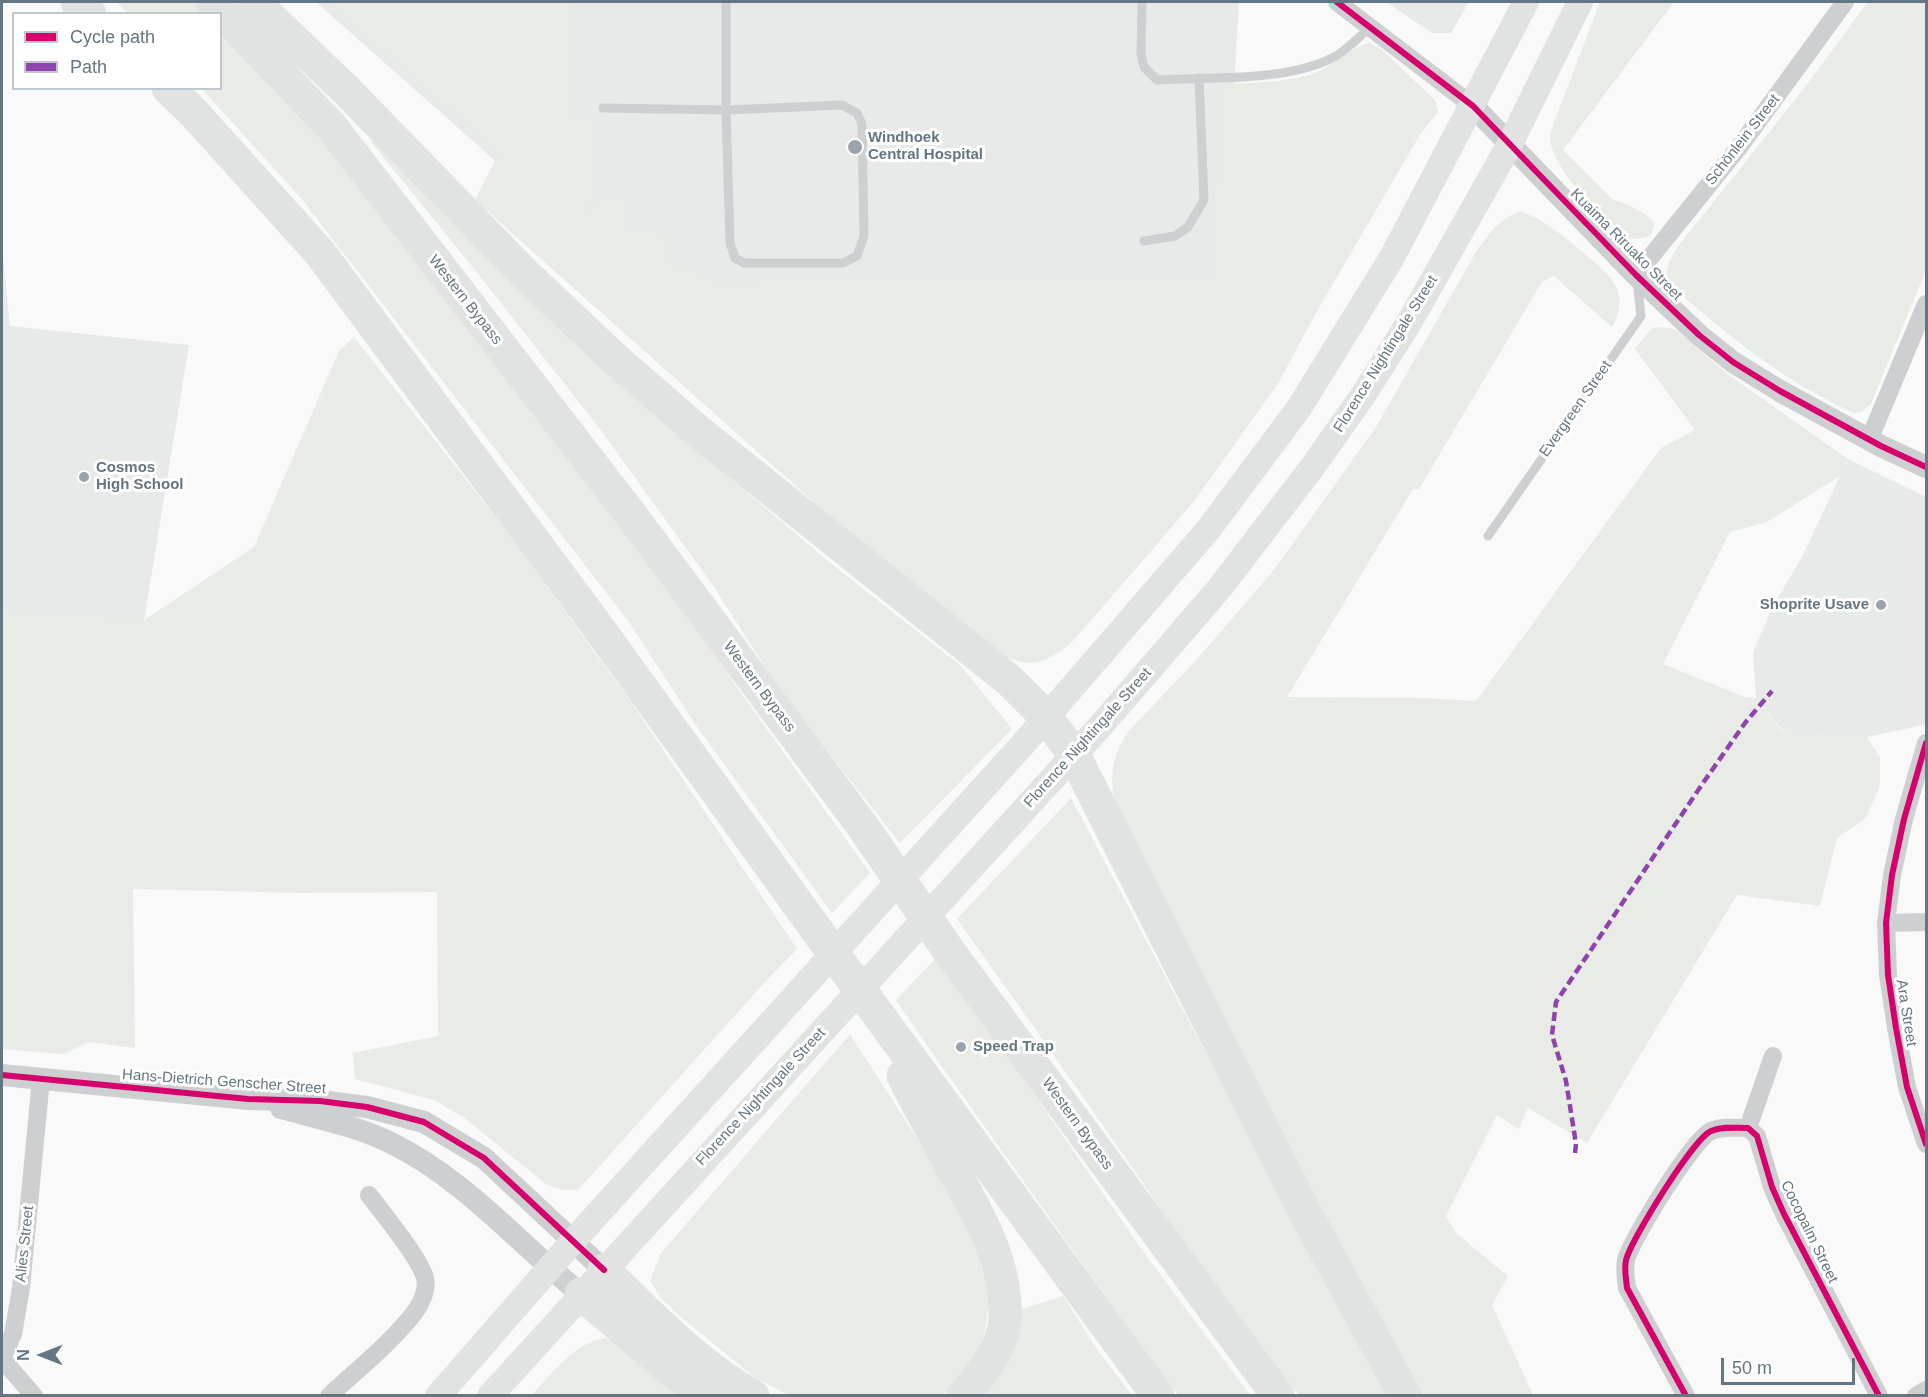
<!DOCTYPE html>
<html>
<head>
<meta charset="utf-8">
<style>
  body { margin:0 }
  #map { position:relative; width:1928px; height:1397px; overflow:hidden; background:#f9f9f9; font-family:Helvetica,sans-serif }
  canvas { display:block }
  .frame { position:absolute; inset:0; border:3px solid #657683; pointer-events:none }
  .legend { position:absolute; left:12px; top:12px; width:210px; height:78px; box-sizing:border-box; background:#fff; border:2px solid #c1c8cd; margin:0; padding:8px 10px; list-style:none; font-size:18px; color:#657683 }
  .legend li { display:flex; align-items:center; gap:12px; height:30px }
  .legend b { width:30px; border:2px solid #c1c8cd }
  .north { position:absolute; left:12px; top:1325px; width:60px; height:60px; -webkit-text-stroke:4px #fff; paint-order:stroke; rotate:270deg; font-size:16px; font-weight:700; line-height:24px; text-align:center; color:#657683 }
  .north::after { content:''; display:block; margin:auto; width:21px; height:27px; background:#657683; clip-path:polygon(50% 0,100% 100%,50% 72%,0 100%) }
  .scale { position:absolute; left:1721px; top:1358px; width:134px; height:27px; box-sizing:border-box; border:3px solid #657683; border-top:0; padding-left:8px; font-size:18px; line-height:21px; white-space:nowrap; color:#657683; -webkit-text-stroke:4px #fff; paint-order:stroke }
</style>
</head>
<body>
<div id="map">
<canvas width="1928" height="1397"></canvas>
<div class="frame"></div>
<ul class="legend">
<li><b style="height:8px;background:#d6006c"></b>Cycle path</li>
<li><b style="height:8px;background:#8e44ad"></b>Path</li>
</ul>
<div class="north">N</div>
<div class="scale">50 m</div>
</div>
<script>
const context = document.querySelector('canvas').getContext('2d');
context.lineJoin = 'round';
function fill(path, color) { context.fillStyle = color; context.fill(path, 'evenodd'); }
function trace(path, color, width, dash) { context.strokeStyle = color; context.lineWidth = width; context.lineCap = dash ? 'butt' : 'round'; context.setLineDash(dash || []); context.stroke(path); }
function drawText(font, color, halo, rows, align = 'center') {
  context.font = font + ' Helvetica,sans-serif'; context.lineWidth = 6; context.setLineDash([]); context.textBaseline = 'middle'; context.strokeStyle = halo; context.fillStyle = color; for (const [text, x, y, turn = 0] of rows) {
    context.save(); context.translate(x, y); context.rotate((+turn || 0) * Math.PI / 180); context.textAlign = isNaN(turn) ? turn : align; if (halo) context.strokeText(text, 0, 0); context.fillText(text, 0, 0); context.restore();
  }
}
fill(new Path2D(`
  M316,2H1239L1222,292L790,422Z
  M1386,2H1469L1451,33H1432Z
  M2,249L10,326L189,345L144,621L2,610Z
  M1848,459L1926,497V726L1923,725L1867,737L1793,733L1779,727L1756,698L1753,652L1773,606L1802,557Z`), '#e8e9e9');
fill(new Path2D(`
  M116,2H196L208,13H128Z
  M327,2H571L572,117H597L594,199L580,219L601,200L623,201L626,229L668,235L671,263L714,282L881,279L1212,281L1221,85C1250,82 1282,83 1309,75C1332,69 1348,47 1370,43L1382,50L1435,100L1438,112L1421,133L1317,311L1279,382L1195,500L1074,640C1051,660 1036,670 1006,657L907,581L816,504L475,200L499,153Z
  M1600,2H1674L1563,150L1613,200L1627,204L1645,214L1655,223L1650,236C1639,239 1630,240 1619,237C1600,215 1551,167 1550,138C1550,132 1553,126 1555,120Z
  M1868,2H1926V270L1871,404L1861,412L1854,413C1784,382 1726,334 1669,284C1664,271 1669,260 1676,249L1802,91Z
  M221,26L302,112L659,568L736,686L870,873L832,913L695,724L629,622L300,197L202,89L220,88Z
  M380,137L717,467L828,561L961,666L1012,729L900,843L783,695L714,587L600,429L483,280L371,142Z
  M1521,211C1528,215 1536,217 1543,222C1558,231 1606,269 1614,283C1623,297 1620,314 1612,327L1554,276L1542,282L1419,489H1413L1287,697L1423,698L1476,701L1661,448L1695,430L1635,349L1651,329L1657,327L1675,329L1726,373L1848,459L1840,476L1767,522L1730,532L1663,664L1745,697L1756,698L1779,728L1793,733L1867,737L1880,757V785L1866,818L1837,838L1820,906L1737,895L1587,1143L1528,1108L1519,1129L1497,1115L1446,1216L1457,1234L1508,1276L1492,1305L1533,1395H1420L1210,998L1117,810C1109,779 1110,761 1127,733L1199,657L1273,571L1376,427L1477,250C1490,233 1500,218 1521,211Z
  M354,337L511,537L633,705L797,949L764,983L578,1190H563L547,1185L463,1117L434,1100L355,1079L353,1053L438,1036L437,892L303,893L133,889L135,1048L89,1042L64,1054L2,1049V610L144,620L254,547L339,351Z
  M1071,798L1386,1395H1299C1237,1329 1190,1251 1138,1176C1079,1090 1018,1005 957,919Z
  M938,956L1145,1254L1250,1395H1178L1158,1370L933,1054L896,1000Z
  M850,1034L952,1193L978,1256L990,1296L985,1330L975,1359L958,1384L943,1395H788L753,1376L682,1318L661,1298L650,1281L661,1253Z
  M1063,1296L1096,1348L1132,1395H984L1019,1310Z
  M605,1338L620,1343L680,1395H532C551,1374 575,1342 605,1338Z`), '#e8ebe6');
trace(new Path2D(`
  M1142,2L1141,54L1144,67L1157,80C1210,77 1287,82 1334,57C1347,50 1359,37 1370,27
  M603,108L726,110L842,105L857,113L862,124L864,236L857,256L843,263H744L735,258L730,243L726,110V2
  M1144,241L1175,236L1188,227L1204,200L1199,78
  M1488,536L1641,316L1637,280`), '#cecfd0', 9);
trace(new Path2D(`
  M1337,2L1473,106
  M1636,275L1740,146L1845,2
  M1869,440L1926,304
  M1926,743L1904,819L1892,875L1886,923L1888,975L1896,1028L1907,1087L1926,1144
  M1886,923L1926,922
  M1748,1128L1773,1056
  M34,1396L2,1359L13,1334L21,1288L41,1079
  M329,1396C358,1369 391,1343 415,1312C421,1304 428,1289 425,1278C421,1260 382,1212 369,1195
  M1686,1396L1627,1288C1626,1278 1624,1270 1626,1260C1631,1240 1693,1139 1711,1131C1722,1126 1736,1128 1748,1128L1757,1136L1772,1187L1784,1214L1879,1396
  M1916,1396L1926,1390`), '#cecfd0', 18);
trace(new Path2D(`
  M1473,106L1636,275L1699,335L1733,362L1780,391L1881,446L1926,467
  M2,1075L248,1099L320,1101L367,1107L424,1122L484,1158L604,1270
  M281,1108C317,1118 357,1126 391,1143C465,1179 518,1243 581,1294`), '#cecfd0', 22);
trace(new Path2D(`
  M438,1396L574,1240L1024,743L1208,530L1299,408L1391,259L1526,2
  M490,1396L1104,722L1218,590L1311,469L1364,394L1410,321L1510,144L1580,2`), '#e1e2e2', 26);
trace(new Path2D(`
  M77,2L90,14
  M212,2L331,126L635,520L863,827L949,951L1278,1396
  M254,2L347,91L525,274L614,358L699,432L1009,680L1046,717L1073,753L1307,1216L1405,1396
  M168,88L193,112L320,253L595,623L844,968L1158,1396
  M903,1076C919,1107 936,1138 953,1169C979,1216 1008,1264 1005,1320C1003,1346 980,1378 963,1396
  M604,1270C650,1315 696,1364 753,1396
  M581,1294L677,1375L707,1396`), '#e1e2e2', 33);
trace(new Path2D(`
  M1575,1153L1576,1144L1566,1081L1552,1035L1556,1002L1703,783L1745,723L1772,691`), '#8e44ad', 4.5, [9, 4.5]);
trace(new Path2D(`
  M1337,2L1473,106L1636,275L1699,335L1733,362L1780,391L1881,446L1926,467
  M1926,743L1904,819L1892,875L1886,923L1888,975L1896,1028L1907,1087L1926,1144
  M2,1075L248,1099L320,1101L367,1107L424,1122L484,1158L604,1270
  M1686,1396L1627,1288C1626,1278 1624,1270 1626,1260C1631,1240 1693,1139 1711,1131C1722,1126 1736,1128 1748,1128L1757,1136L1772,1187L1784,1214L1879,1396`), '#d6006c', 6);
for (const [x, y, r, color] of [
  [855,147,8,"#99a4ac"],
  [84,477,6,"#99a4ac"],
  [1881,605,6,"#99a4ac"],
  [961,1047,6,"#99a4ac"]
]) { const dot = new Path2D(); dot.arc(x, y, r, 0, 2 * Math.PI); context.fillStyle = color; context.fill(dot); trace(dot, '#fff', 2); }
drawText('bold 15px', '#657683', '#fff', [
  ["Windhoek",868,138],
  ["Central Hospital",868,155],
  ["Cosmos",96,468],
  ["High School",96,485],
  ["Shoprite Usave",1869,605,"right"],
  ["Speed Trap",973,1047]
], 'left');
drawText('15px', '#657683', '#fff', [
  ["Schönlein Street",1743,140,-52],
  ["Kuaima Riruako Street",1626,245,45],
  ["Western Bypass",465,300,52],
  ["Florence Nightingale Street",1386,354,-58],
  ["Evergreen Street",1576,409,-55],
  ["Western Bypass",759,687,53],
  ["Florence Nightingale Street",1088,738,-48],
  ["Ara Street",1906,1013,81],
  ["Hans-Dietrich Genscher Street",224,1082,4],
  ["Florence Nightingale Street",761,1097,-47],
  ["Western Bypass",1077,1124,54],
  ["Cocopalm Street",1809,1232,64],
  ["Alies Street",25,1244,-84]
]);
</script>
</body>
</html>
